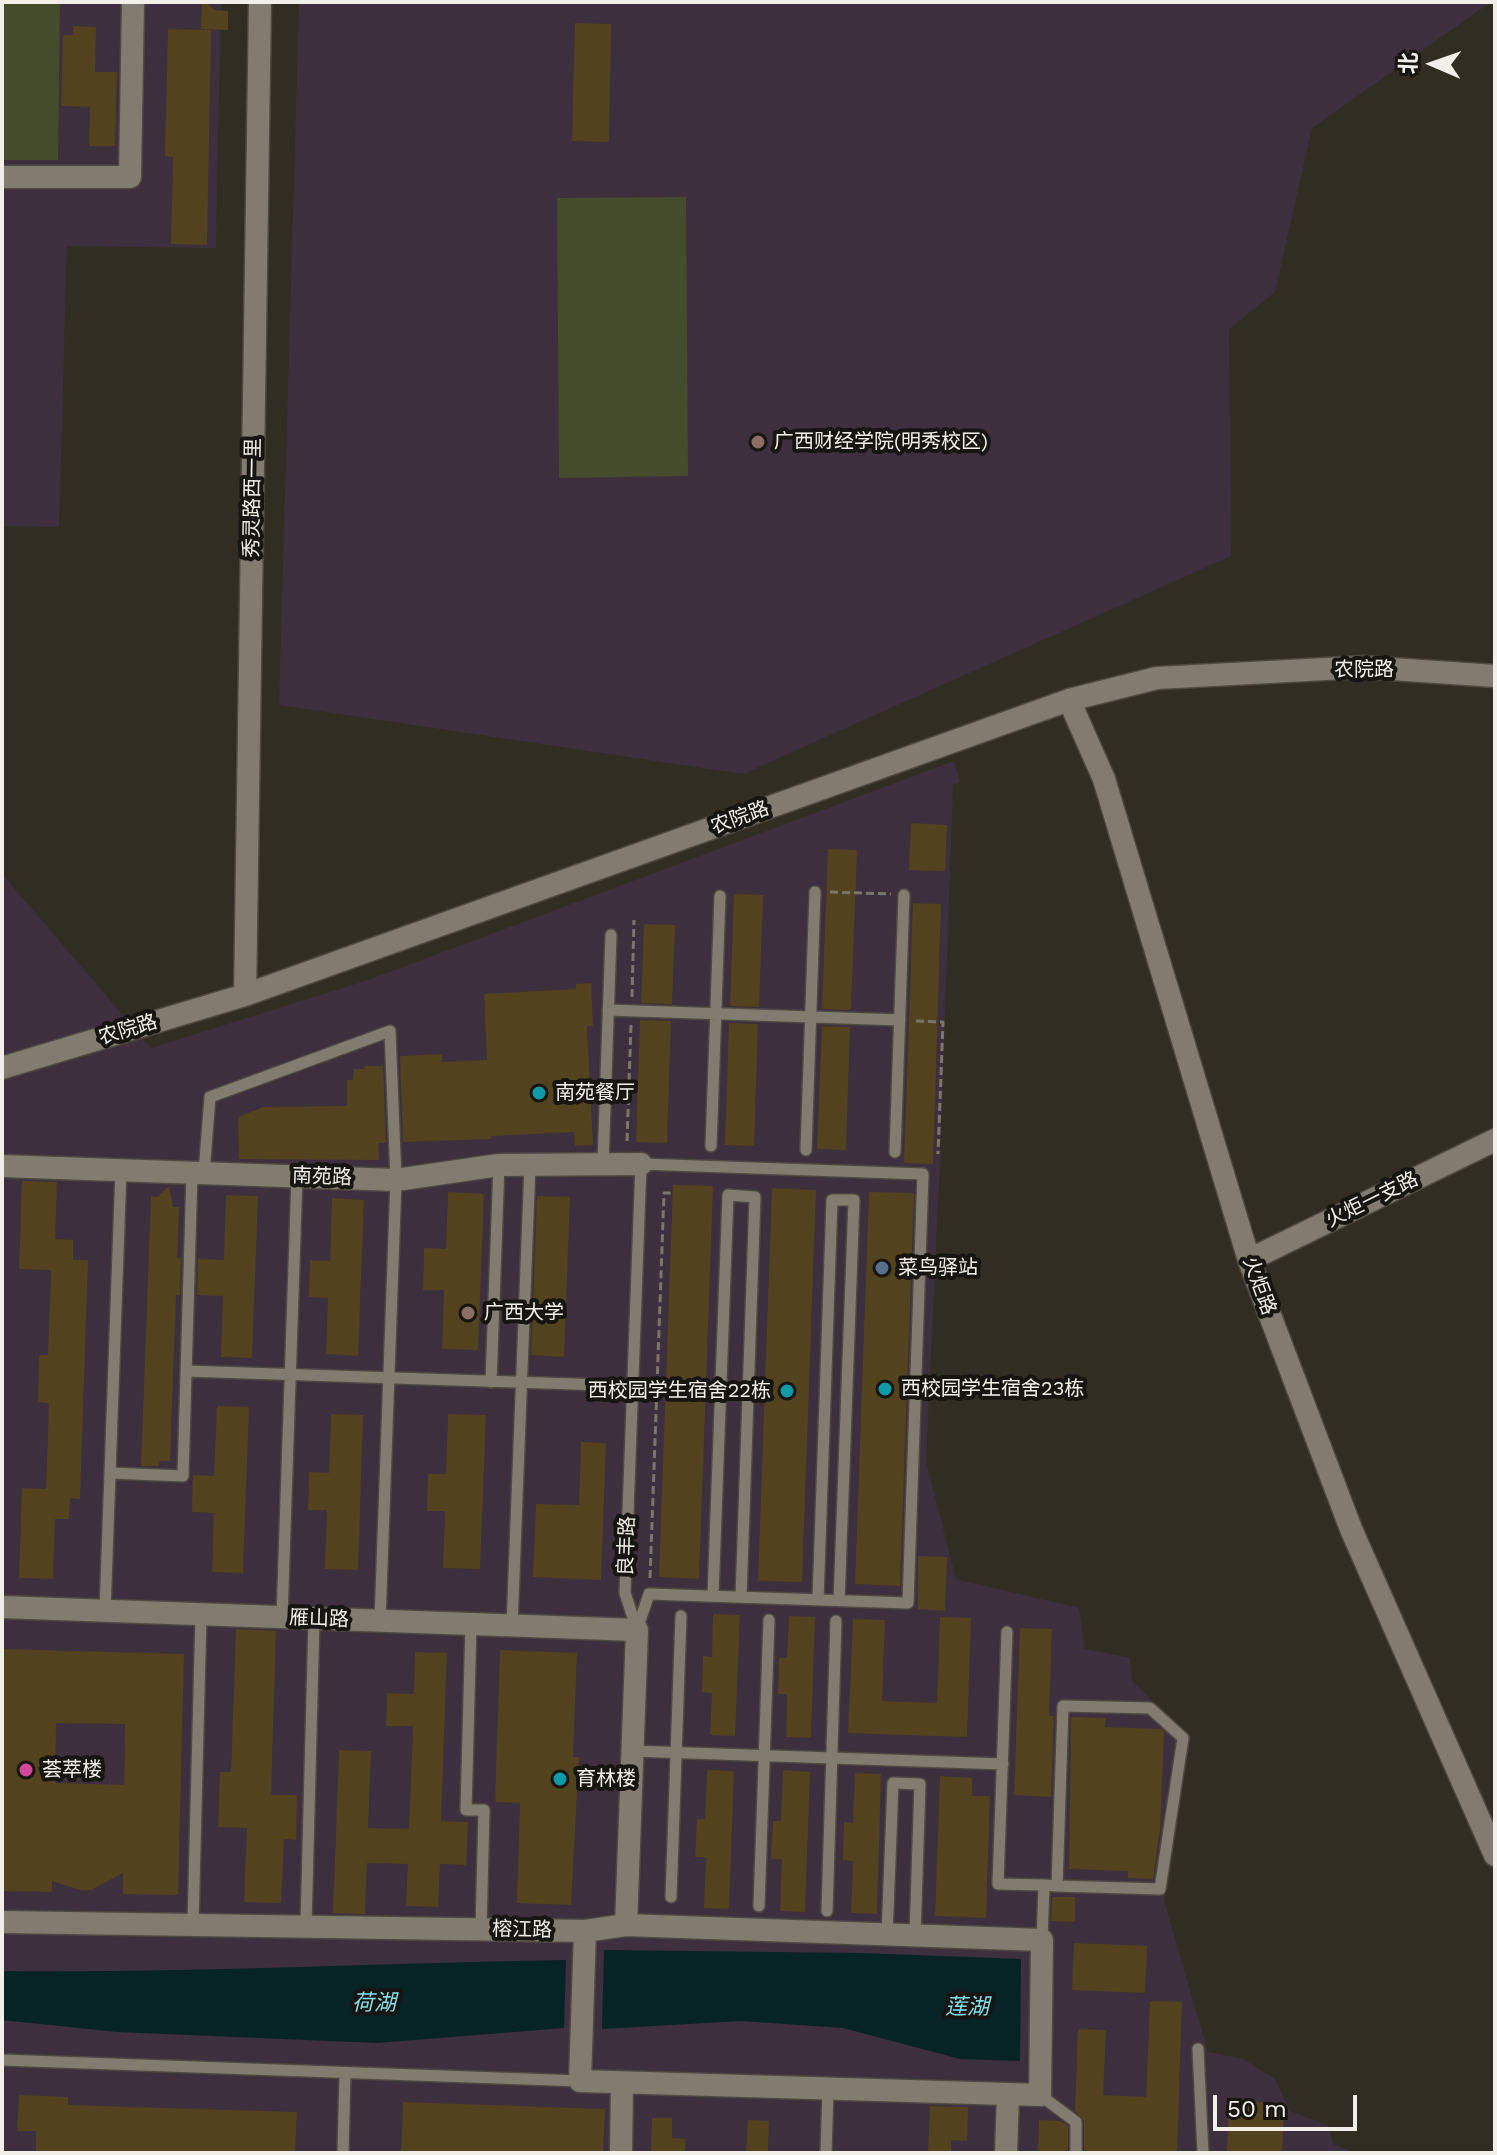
<!DOCTYPE html>
<html>
<head>
<meta charset="utf-8">
<style>
  body { margin:0 }
  #map { position:relative; width:1497px; height:2155px; overflow:hidden; background:#322d22; font-family:"Work Sans","Noto Sans SC",sans-serif }
  canvas { display:block }
  .frame { position:absolute; inset:0; border:4px solid #f2efe8; pointer-events:none }
  .north { position:absolute; left:1393px; top:24px; width:80px; height:80px; -webkit-text-stroke:6px #171511; paint-order:stroke; rotate:272deg; font-size:22px; font-weight:700; line-height:32px; text-align:center; color:#f2efe8 }
  .north::after { content:''; display:block; margin:auto; width:28px; height:36px; background:#f2efe8; clip-path:polygon(50% 0,100% 100%,50% 72%,0 100%) }
  .scale { position:absolute; left:1213px; top:2095px; width:144px; height:36px; box-sizing:border-box; border:4px solid #f2efe8; border-top:0; padding-left:10px; font-size:24px; line-height:28px; white-space:nowrap; color:#f2efe8; -webkit-text-stroke:6px #171511; paint-order:stroke }
</style>
</head>
<body>
<div id="map">
<canvas width="1497" height="2155"></canvas>
<div class="frame"></div>
<div class="north">北</div>
<div class="scale">50 m</div>
</div>
<script>
const context = document.querySelector('canvas').getContext('2d');
context.lineJoin = 'round';
function fill(path, color) { context.fillStyle = color; context.fill(path, 'evenodd'); }
function trace(path, color, width, dash) { context.strokeStyle = color; context.lineWidth = width; context.lineCap = dash ? 'butt' : 'round'; context.setLineDash(dash || []); context.stroke(path); }
function drawText(font, color, halo, rows, align = 'center') {
  context.font = font + ' "Work Sans","Noto Sans SC",sans-serif'; context.lineWidth = 8; context.setLineDash([]); context.textBaseline = 'middle'; context.strokeStyle = halo; context.fillStyle = color; for (const [text, x, y, turn = 0] of rows) {
    context.save(); context.translate(x, y); context.rotate((+turn || 0) * Math.PI / 180); context.textAlign = isNaN(turn) ? turn : align; if (halo) context.strokeText(text, 0, 0); context.fillText(text, 0, 0); context.restore();
  }
}
fill(new Path2D(`
  M2,2H221L216,248L67,246L59,527L2,526Z
  M299,2H1491L1312,128L1275,292L1229,329L1231,556L743,774L279,705Z
  M954,761L960,782L953,785L940,1164L926,1461L956,1579L1079,1608L1085,1649L1130,1658L1132,1681L1191,1737L1164,1901L1208,2052L1243,2059L1275,2079L1290,2111L1329,2126L1333,2144L1355,2153H2V874L151,1048L365,981Z`), '#3d2f3d');
fill(new Path2D(`
  M2,2H60L58,160H2Z
  M686,197L688,476L559,478L557,198Z`), '#454c2c');
fill(new Path2D(`
  M604,1950L861,1953L1021,1959L1020,2061L960,2059L843,2028L741,2021L602,2029Z
  M566,1960L564,2028L377,2043L117,2032L2,2020V1971C190,1973 378,1963 566,1960Z`), '#062326');
fill(new Path2D(`
  M202,2H206L214,10L228,11V30L201,29Z
  M575,23L611,24L609,142L572,141Z
  M73,26L96,27L95,72H117L115,146H89L90,107L61,106L63,35H73Z
  M168,29L211,30L207,245L171,244L173,157L165,156Z
  M911,823L947,825L945,871L909,870Z
  M828,849L857,850L851,1010L822,1009Z
  M734,894L763,895L759,1007L730,1006Z
  M913,903L941,904L933,1164L904,1163Z
  M644,924L675,925L672,1004L641,1003Z
  M591,983L593,1026H587L593,1145L575,1146L574,1132L491,1136V1139L403,1142L400,1056L442,1054V1062L487,1060L484,994L576,989V984Z
  M640,1020L671,1021L667,1143L636,1142Z
  M729,1023L758,1024L754,1146L725,1145Z
  M822,1026L850,1027L846,1150L817,1149Z
  M365,1066H383L386,1143H378L379,1160L239,1159L238,1117L263,1107L347,1106V1080H353L354,1069H365Z
  M22,1181L57,1182L55,1239L73,1240V1260H88L80,1499L70,1498L69,1519H55L53,1579L19,1578L22,1488L46,1489L49,1403L38,1402L39,1355H48L51,1270L19,1269Z
  M673,1185L713,1186L699,1579L659,1577Z
  M169,1186L173,1207H179L177,1258H181L180,1295H176L170,1461H159V1466H141L151,1196L157,1197Z
  M772,1188L816,1190L802,1582L758,1581Z
  M448,1192L484,1194L478,1350L442,1349L444,1290H423L424,1248L446,1249Z
  M869,1192L914,1193L900,1586L855,1584Z
  M226,1195L258,1196L252,1358L221,1357L223,1296L197,1295L198,1259L224,1260Z
  M537,1196L570,1197L564,1357L531,1355Z
  M332,1198L364,1200L358,1356L326,1354L328,1298L309,1297L310,1260L330,1261Z
  M217,1406L249,1407L243,1573L212,1572L214,1513L192,1512L193,1475L214,1476Z
  M331,1414L363,1415L358,1570L325,1569L327,1510H308L309,1472L329,1473Z
  M448,1414L486,1415L480,1569L443,1568L445,1511H427L428,1474H446Z
  M581,1442L606,1443L601,1580L533,1577L536,1504L579,1505Z
  M918,1556L947,1557L945,1611L918,1609Z
  M713,1614L740,1615L735,1736L710,1735L712,1693L702,1692L703,1656L712,1657Z
  M789,1616L815,1617L811,1738L786,1737L787,1694H778L779,1658H787Z
  M940,1617L971,1618L967,1737L848,1733L853,1619L885,1620L882,1701L937,1703Z
  M1020,1628L1052,1629L1049,1716H1054L1051,1797L1014,1795Z
  M236,1629L276,1631L271,1795H297L296,1840L284,1839L281,1903L244,1902L247,1828L218,1827L220,1772H231Z
  M2,1649L184,1654L178,1895L123,1894V1873L91,1890H80L52,1881V1892L2,1891ZM56,1723L125,1724L124,1785L55,1783Z
  M500,1650L577,1653L573,1757H579L571,1905L517,1903L520,1803L495,1802Z
  M415,1652L447,1653L441,1821L468,1822L466,1865L440,1864L438,1907L406,1906L408,1864L367,1863L365,1914L333,1913L339,1750L371,1751L368,1828L409,1829L413,1726H386L387,1693L414,1694Z
  M1071,1717L1106,1718L1105,1727L1161,1729L1164,1732L1160,1829L1153,1879L1128,1878V1871L1069,1869Z
  M707,1770L734,1771L729,1909L704,1908L706,1857H695L697,1819H705Z
  M783,1770L810,1772L805,1912L780,1911L782,1859H771L773,1821H781Z
  M855,1773L881,1774L877,1914L851,1913L853,1861L843,1860L844,1822L853,1823Z
  M940,1776L972,1778V1796H990L986,1918L935,1916Z
  M1052,1897H1075V1922L1051,1921Z
  M1074,1943L1147,1946L1145,1993L1072,1990Z
  M1150,2001L1182,2002L1177,2153H1084V2121L1075,2111L1078,2029L1106,2030L1103,2095L1146,2097Z
  M19,2095L68,2097V2105L297,2112L295,2153H36V2131H17Z
  M1229,2101L1284,2103L1282,2153H1227Z
  M403,2102L605,2109L603,2153H401Z
  M930,2106L968,2107L967,2141L951,2140V2153H928Z
  M652,2118H672V2138L686,2139L685,2153H651Z
  M748,2120L769,2121L768,2153H746Z
  M1039,2120L1060,2121L1068,2126V2153H1038Z`), '#52421d');
const lane = new Path2D(`
  M608,1010L900,1020
  M711,1146L720,896
  M806,1150L815,892
  M895,1152L904,895
  M603,1164L611,935
  M641,1164L923,1174L908,1603L649,1594L637,1630L625,1593Z
  M204,1173L210,1097L390,1031L396,1180L380,1621
  M186,1371L633,1386
  M491,1382L499,1165
  M110,1473L183,1476L192,1173
  M713,1596L728,1195L755,1197L741,1597
  M818,1600L832,1200H854L839,1601
  M105,1611L121,1170
  M282,1617L297,1177
  M471,1624L466,1810H484L481,1929
  M512,1626L530,1165
  M1007,1632L998,1884L1044,1885
  M632,1751L1003,1764
  M671,1897L681,1616
  M759,1906L769,1620
  M827,1911L836,1621
  M193,1925L201,1615
  M306,1926L314,1619
  M887,1935L893,1783L920,1784L915,1936
  M1042,1940L1044,1885L1057,1886L1160,1889L1183,1738L1150,1708L1063,1706L1057,1886
  M1198,2049L1203,2153
  M2,2060L580,2081
  M1040,2095L1076,2122V2153
  M343,2153L345,2073
  M826,2153L828,2089`);
const street = new Path2D(`
  M2,177H130L133,2
  M1069,700L1104,779L1249,1260L1351,1529L1495,1855
  M245,995L260,2
  M2,1068L245,995L1069,700L1157,678L1363,667L1495,676
  M2,1166L396,1180L499,1165L641,1164
  M1249,1260L1495,1140
  M2,1607L637,1630L626,1925
  M2,1922L585,1931L626,1925L1042,1940L1040,2095L580,2081L585,1931
  M621,2153L622,2083
  M1006,2153L1008,2095`);
trace(lane, '#4e4940', 14);
trace(street, '#4e4940', 25);
trace(new Path2D(`
  M830,892L891,894
  M632,997L634,920
  M916,1021L943,1022L938,1154
  M627,1141L631,1025
  M650,1578L664,1193H672`), '#7a766c', 3, [8, 4]);
trace(lane, '#827c70', 11);
trace(street, '#827c70', 22);
for (const [x, y, r, color] of [
  [758,442,8,"#8d6e63"],
  [539,1093,8,"#0f9aa8"],
  [882,1268,8,"#5c6f8a"],
  [468,1313,8,"#8d6e63"],
  [885,1389,8,"#0f9aa8"],
  [787,1391,8,"#0f9aa8"],
  [26,1770,8,"#d1479c"],
  [560,1779,8,"#0f9aa8"]
]) { const dot = new Path2D(); dot.arc(x, y, r, 0, 2 * Math.PI); context.fillStyle = color; context.fill(dot); trace(dot, '#171511', 3); }
drawText('20px', '#f2efe8', '#171511', [
  ["广西财经学院(明秀校区)",774,442],
  ["南苑餐厅",555,1093],
  ["菜鸟驿站",898,1268],
  ["广西大学",484,1313],
  ["西校园学生宿舍23栋",901,1389],
  ["西校园学生宿舍22栋",771,1391,"right"],
  ["荟萃楼",42,1770],
  ["育林楼",576,1779]
], 'left');
drawText('20px', '#f2efe8', '#171511', [
  ["秀灵路西一里",253,498,-89],
  ["农院路",1364,670],
  ["农院路",740,818,-20],
  ["农院路",128,1030,-17],
  ["南苑路",322,1177,2],
  ["火炬一支路",1372,1200,-26],
  ["火炬路",1259,1286,70],
  ["良丰路",627,1546,-88],
  ["雁山路",319,1619,2],
  ["榕江路",522,1930,1]
]);
drawText('italic 22px', '#85dfea', '#171511', [
  ["荷湖",374,2004],
  ["莲湖",967,2008]
]);
</script>
</body>
</html>
